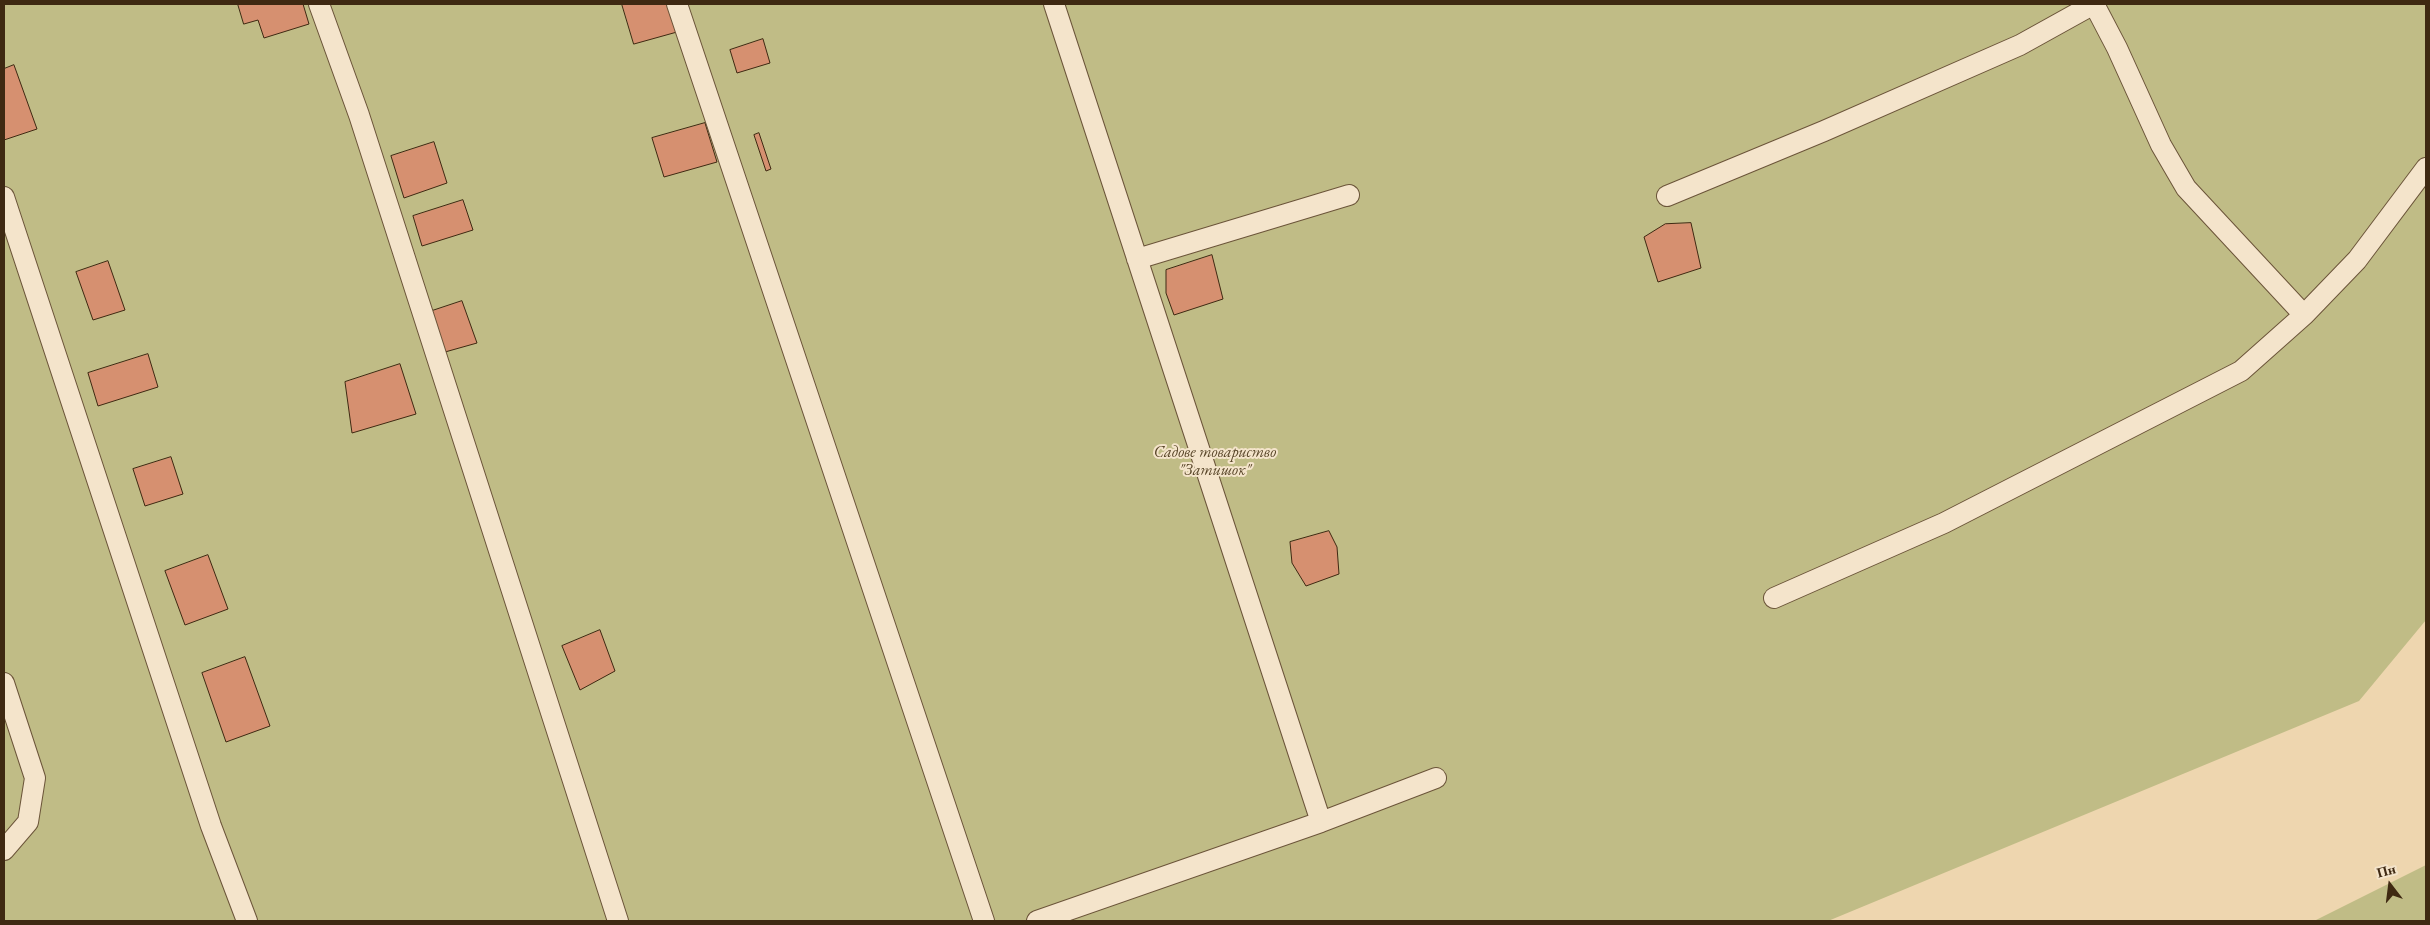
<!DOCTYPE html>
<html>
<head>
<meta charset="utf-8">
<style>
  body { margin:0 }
  #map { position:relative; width:2430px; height:925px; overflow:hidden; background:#eed6af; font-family:"EB Garamond",serif }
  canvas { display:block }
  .frame { position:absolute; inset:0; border:5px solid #3f2912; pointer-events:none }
  .north { position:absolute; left:2365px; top:860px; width:50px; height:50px; -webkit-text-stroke:4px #f4e4cb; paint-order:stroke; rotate:345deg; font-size:14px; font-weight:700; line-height:20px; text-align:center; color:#3f2912 }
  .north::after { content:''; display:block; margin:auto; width:18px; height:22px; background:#3f2912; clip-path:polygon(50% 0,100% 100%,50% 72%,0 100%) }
</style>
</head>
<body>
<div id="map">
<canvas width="2430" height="925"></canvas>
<div class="frame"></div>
<div class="north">Пн</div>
</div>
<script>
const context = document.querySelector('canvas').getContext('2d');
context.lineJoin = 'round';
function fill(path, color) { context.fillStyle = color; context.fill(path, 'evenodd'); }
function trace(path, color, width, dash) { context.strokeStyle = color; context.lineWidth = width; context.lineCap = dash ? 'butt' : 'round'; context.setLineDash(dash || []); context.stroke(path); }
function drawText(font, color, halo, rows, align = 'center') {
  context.font = font + ' "EB Garamond",serif'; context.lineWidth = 4; context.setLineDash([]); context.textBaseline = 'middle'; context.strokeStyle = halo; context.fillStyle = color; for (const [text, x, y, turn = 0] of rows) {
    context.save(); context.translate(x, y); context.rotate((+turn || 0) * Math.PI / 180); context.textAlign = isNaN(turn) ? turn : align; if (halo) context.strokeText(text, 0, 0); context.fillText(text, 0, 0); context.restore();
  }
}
fill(new Path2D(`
  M4,4H2426V620L2359,701L1828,921H4Z
  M2426,865V921H2314Z`), '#c0bc86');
const building = new Path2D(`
  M238,4H303L309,24L264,38L258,20L244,24Z
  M622,4H669L677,32L634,44Z
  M763,39L770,63L737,73L730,50Z
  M14,65L37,129L4,140V69Z
  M705,123L717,162L664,177L652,138Z
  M759,133L771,169L766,171L754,135Z
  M434,142L447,183L404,198L391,156Z
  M463,200L473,230L422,246L413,216Z
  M1691,223L1701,268L1658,282L1644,237L1665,224Z
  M1212,255L1223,299L1174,315L1166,293V270Z
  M108,261L125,310L93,320L76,272Z
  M462,301L477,343L445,352L432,311Z
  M148,354L158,387L98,406L88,373Z
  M400,364L416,414L352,433L345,382Z
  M171,457L183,494L145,506L133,469Z
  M1329,531L1337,547L1339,574L1306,586L1292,563L1290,542Z
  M208,555L228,609L185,625L165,571Z
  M600,630L615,671L580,690L562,646Z
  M245,657L270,726L226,742L202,673Z`);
fill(building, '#d69070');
trace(building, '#3f2912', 1);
const lane = new Path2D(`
  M319,4L359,115L618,921
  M677,4L984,921
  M1054,4L1321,822
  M2094,4L2117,48L2161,145L2186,188L2304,315
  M1667,196L1824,131L2020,45L2094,4
  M4,197L211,826L247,921
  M1137,259L1349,195
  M1774,598L1944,523L2241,371L2304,315L2357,260L2426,168
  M4,683L35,778L28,822L4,850
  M1037,921L1321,822L1436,778`);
trace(lane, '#6b5439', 22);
trace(lane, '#f4e4cb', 20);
drawText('italic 16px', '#594629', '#f4e4cb', [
  ["Садове товариство",1215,453],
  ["\"Затишок\"",1215,471]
]);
</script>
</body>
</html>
